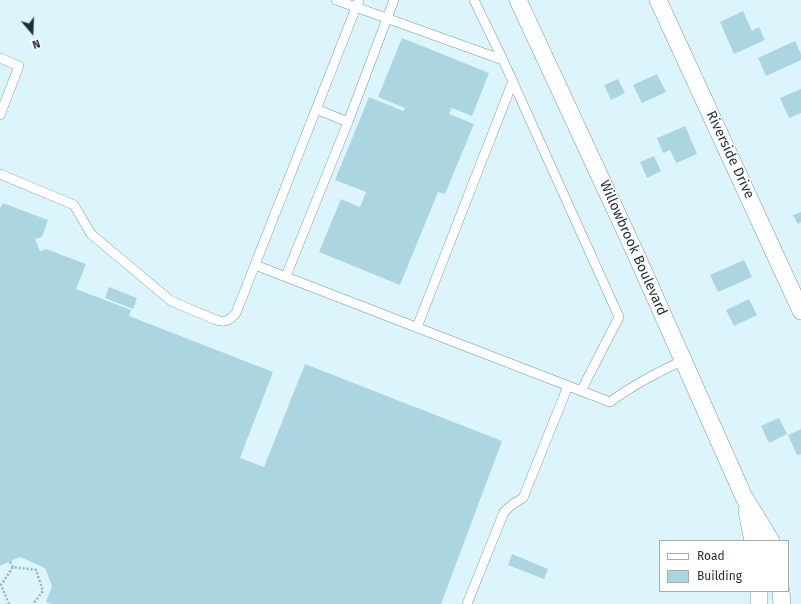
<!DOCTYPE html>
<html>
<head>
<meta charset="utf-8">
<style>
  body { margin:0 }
  #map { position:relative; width:801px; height:604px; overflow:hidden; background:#dcf5fd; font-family:"Fira Sans",sans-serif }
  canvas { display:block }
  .legend { position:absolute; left:659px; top:540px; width:130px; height:52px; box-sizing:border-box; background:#fff; border:1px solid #a5acae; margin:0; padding:5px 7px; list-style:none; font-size:12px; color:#1f2f34 }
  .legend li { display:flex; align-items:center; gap:8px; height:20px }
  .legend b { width:20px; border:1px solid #a5acae }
  .north { position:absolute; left:12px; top:12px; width:40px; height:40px; -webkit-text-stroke:3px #fff; paint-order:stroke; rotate:161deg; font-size:11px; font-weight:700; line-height:16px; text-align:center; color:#1f2f34 }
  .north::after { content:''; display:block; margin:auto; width:14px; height:18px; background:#1f2f34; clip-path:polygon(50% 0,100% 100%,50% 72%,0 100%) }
</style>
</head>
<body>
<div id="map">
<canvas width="801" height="604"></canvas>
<ul class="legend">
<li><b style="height:5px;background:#fff"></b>Road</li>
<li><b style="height:11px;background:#acd5e2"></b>Building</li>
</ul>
<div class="north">N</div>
</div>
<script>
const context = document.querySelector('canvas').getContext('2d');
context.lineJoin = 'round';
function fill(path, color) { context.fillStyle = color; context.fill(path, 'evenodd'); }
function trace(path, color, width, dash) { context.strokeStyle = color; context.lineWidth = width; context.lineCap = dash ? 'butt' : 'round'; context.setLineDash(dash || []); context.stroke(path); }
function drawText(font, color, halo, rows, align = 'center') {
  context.font = font + ' "Fira Sans",sans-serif'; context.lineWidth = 3; context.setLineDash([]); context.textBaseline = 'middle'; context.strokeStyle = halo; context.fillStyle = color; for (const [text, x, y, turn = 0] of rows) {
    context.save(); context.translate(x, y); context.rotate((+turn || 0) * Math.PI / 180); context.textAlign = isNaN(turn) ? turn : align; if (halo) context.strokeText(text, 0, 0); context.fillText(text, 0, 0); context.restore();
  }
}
fill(new Path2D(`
  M743,11L752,31L759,27L765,40L734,54L720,22Z
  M402,38L489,73L472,116L452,108L449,114L474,124L445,194L438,192L400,285L319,252L341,199L360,207L366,192L335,180L369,97L403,111L405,108L378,97Z
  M795,41L801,54V60L766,76L758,58Z
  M657,74L666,92L642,103L633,85Z
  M618,79L625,93L611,100L604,85Z
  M801,89V113L789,118L780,98Z
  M685,126L697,154L676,163L670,150L663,153L657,138Z
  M654,156L661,171L647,178L640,162Z
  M3,203L48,220L42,237L35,239L40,251L46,249L86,264L76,289L131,310L129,316L273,372L240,458L264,467L305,364L502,441L441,604H52L46,602L52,586L45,568L20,557L0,566V208Z
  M801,212V222L798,224L793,215Z
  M744,260L752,277L718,292L710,275Z
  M109,287L137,298L133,309L105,298Z
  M749,299L757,315L734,326L726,310Z
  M779,418L787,434L769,443L761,426Z
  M801,429V454L797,455L788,435Z
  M512,554L548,569L544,579L508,565Z`), '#acd5e2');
const lane = new Path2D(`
  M336,0L503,60
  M474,0L503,60L619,317L581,391
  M0,58L19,66L0,115
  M316,109L348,122
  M0,174L74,205L91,234L171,301L216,320C225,323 230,320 236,313L359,0
  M255,265L610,402C633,385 658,372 684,360
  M286,276L348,122L394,0
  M417,327L513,81
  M467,604L504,512L513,504L523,498L568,386`);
const street = new Path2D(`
  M518,0L634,250L744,497L771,541
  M658,0L801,311
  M747,511L753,541
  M759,591V604
  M781,591L782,604`);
trace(lane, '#739aa7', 10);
trace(street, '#739aa7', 18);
trace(new Path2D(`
  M10,562L13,567
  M9,604L1,585L13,567L36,570L43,591L33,604`), '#9db3ba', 2.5, [2, 2]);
trace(lane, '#fff', 9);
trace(street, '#fff', 17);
drawText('14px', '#1f2f34', '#fff', [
  ["Riverside Drive",730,155,65],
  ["Willowbrook Boulevard",633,248,66]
]);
</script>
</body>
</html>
